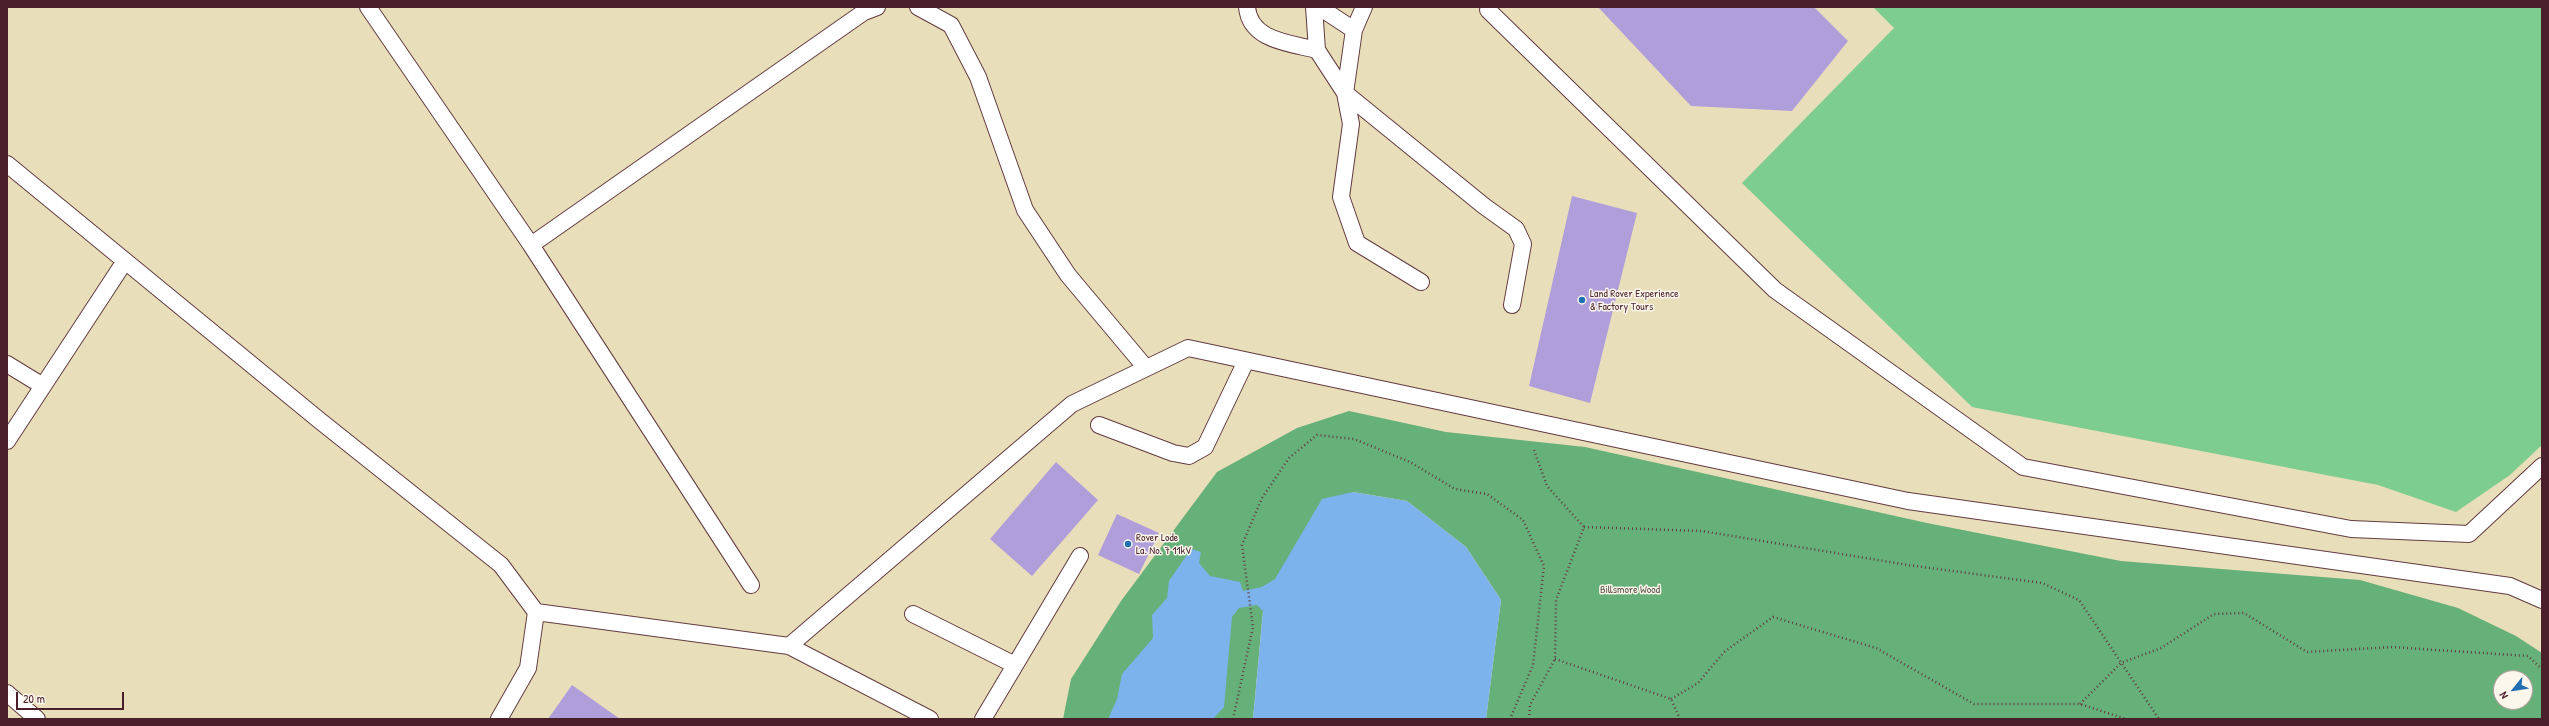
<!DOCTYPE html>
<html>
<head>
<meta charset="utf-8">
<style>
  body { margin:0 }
  #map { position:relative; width:2549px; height:726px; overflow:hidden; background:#e9deba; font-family:"Patrick Hand",sans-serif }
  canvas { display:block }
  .frame { position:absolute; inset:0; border:8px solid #4a1f2b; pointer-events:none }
  .north { position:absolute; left:2493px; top:670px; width:40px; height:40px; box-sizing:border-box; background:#fbf7ec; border:1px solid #b4a19f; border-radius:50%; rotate:240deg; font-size:11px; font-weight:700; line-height:16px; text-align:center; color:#4a1f2b }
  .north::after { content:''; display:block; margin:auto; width:14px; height:18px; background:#1f6fb2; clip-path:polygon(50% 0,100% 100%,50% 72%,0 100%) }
  .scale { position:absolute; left:16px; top:692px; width:108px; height:18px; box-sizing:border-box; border:2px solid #4a1f2b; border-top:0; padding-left:5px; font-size:12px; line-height:14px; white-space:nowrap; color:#4a1f2b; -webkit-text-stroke:3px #fbf7ec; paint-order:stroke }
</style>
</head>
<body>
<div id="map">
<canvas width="2549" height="726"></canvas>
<div class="frame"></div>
<div class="north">N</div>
<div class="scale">20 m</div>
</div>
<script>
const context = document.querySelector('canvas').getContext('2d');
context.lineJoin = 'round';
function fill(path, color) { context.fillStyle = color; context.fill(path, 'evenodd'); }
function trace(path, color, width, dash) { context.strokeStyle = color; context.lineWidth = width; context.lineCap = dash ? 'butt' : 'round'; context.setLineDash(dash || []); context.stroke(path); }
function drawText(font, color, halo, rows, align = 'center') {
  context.font = font + ' "Patrick Hand",sans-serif'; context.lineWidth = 3; context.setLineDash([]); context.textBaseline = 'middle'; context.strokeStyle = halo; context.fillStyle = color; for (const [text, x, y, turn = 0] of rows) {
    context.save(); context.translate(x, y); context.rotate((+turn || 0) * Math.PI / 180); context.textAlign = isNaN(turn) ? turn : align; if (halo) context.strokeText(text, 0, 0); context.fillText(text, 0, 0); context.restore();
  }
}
fill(new Path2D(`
  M1873,7H2542V445L2510,475L2456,512L2378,485L1972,407L1742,183L1894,28Z`), '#7dcd8e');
fill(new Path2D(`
  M1349,411L1446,432L1585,447L1927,523L2121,561L2360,580L2458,608L2516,636L2542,653V719H1486L1501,600L1466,547L1407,501L1353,492L1263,611L1253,719H1063L1071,679L1121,601L1217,472L1297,428ZM2501,678H2525V702H2501Z`), '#66b079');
fill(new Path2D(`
  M1353,492L1407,501L1466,547L1501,600L1486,719H1253L1263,611L1257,605L1239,608L1232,617L1224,707L1213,719H1108L1117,699L1122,674L1153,638L1152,615L1167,598L1169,581L1191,549L1201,552L1199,563L1210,576L1240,582L1243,591L1262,587L1275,579L1322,499Z`), '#7cb3ec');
fill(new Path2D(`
  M1598,7H1814L1848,41L1792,111L1691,106Z
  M1572,196L1637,213L1590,403L1529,386Z
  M1056,462L1098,500L1032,576L990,539Z
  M1117,514L1159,533L1139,574L1098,555Z
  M572,685L620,719H548Z`), '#b09edb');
const service = new Path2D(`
  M368,7L531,245L864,12L877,7
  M918,7L951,25L978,77L1025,210L1068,275L1146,368
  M1247,7C1250,41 1290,43 1317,50
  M1314,7L1317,50L1345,93L1351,124L1341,197L1357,243L1421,282
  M1319,7L1354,30
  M1364,7L1354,30L1345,93L1484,206L1516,229L1523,244L1512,305
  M1488,10L1775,290L2023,467L2351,529L2469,534L2542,466
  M7,164L319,420L501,565L536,612L789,646L1072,404L1188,348L1908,501L2510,586L2542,600
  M531,245L751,585
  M7,364L43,386
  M1099,425L1173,453L1189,456L1205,447L1246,361
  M7,441L125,261
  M913,614L1015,665
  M789,646L930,719
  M7,693L37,719
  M499,719L528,668L536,612
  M983,719L1080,556`);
trace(service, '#623c40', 18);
trace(new Path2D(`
  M1584,527L1702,531L1908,565L2042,583L2079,600L2159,719
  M1555,659L1671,699L1680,719
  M1671,699L1698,683L1724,652L1773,617L1876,648L1974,704H2080L2126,719
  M2080,704L2121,663L2161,648L2214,614L2244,613L2307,652L2391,647L2528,656L2542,669
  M1233,719L1253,627L1242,545L1262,498L1289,458L1317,435L1354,439L1410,462L1455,489L1487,494L1523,520L1544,566L1533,665L1510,719
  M1529,719L1530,705L1555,659L1556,600L1584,527L1547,486L1534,450`), '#623c40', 2.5, [1, 3]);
trace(service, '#fff', 16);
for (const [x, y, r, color] of [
  [1582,300,4,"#1f6fb2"],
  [1128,544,4,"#1f6fb2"]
]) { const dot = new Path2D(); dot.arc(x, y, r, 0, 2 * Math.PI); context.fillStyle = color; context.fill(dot); trace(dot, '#fbf7ec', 1.5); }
drawText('11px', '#4a1f2b', '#fbf7ec', [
  ["Land Rover Experience",1590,294],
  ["& Factory Tours",1590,307],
  ["Rover Lode",1136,538],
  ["La. No. 7 11kV",1136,551]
], 'left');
drawText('11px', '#595349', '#fbf7ec', [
  ["Billsmore Wood",1630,590]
]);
</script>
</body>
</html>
